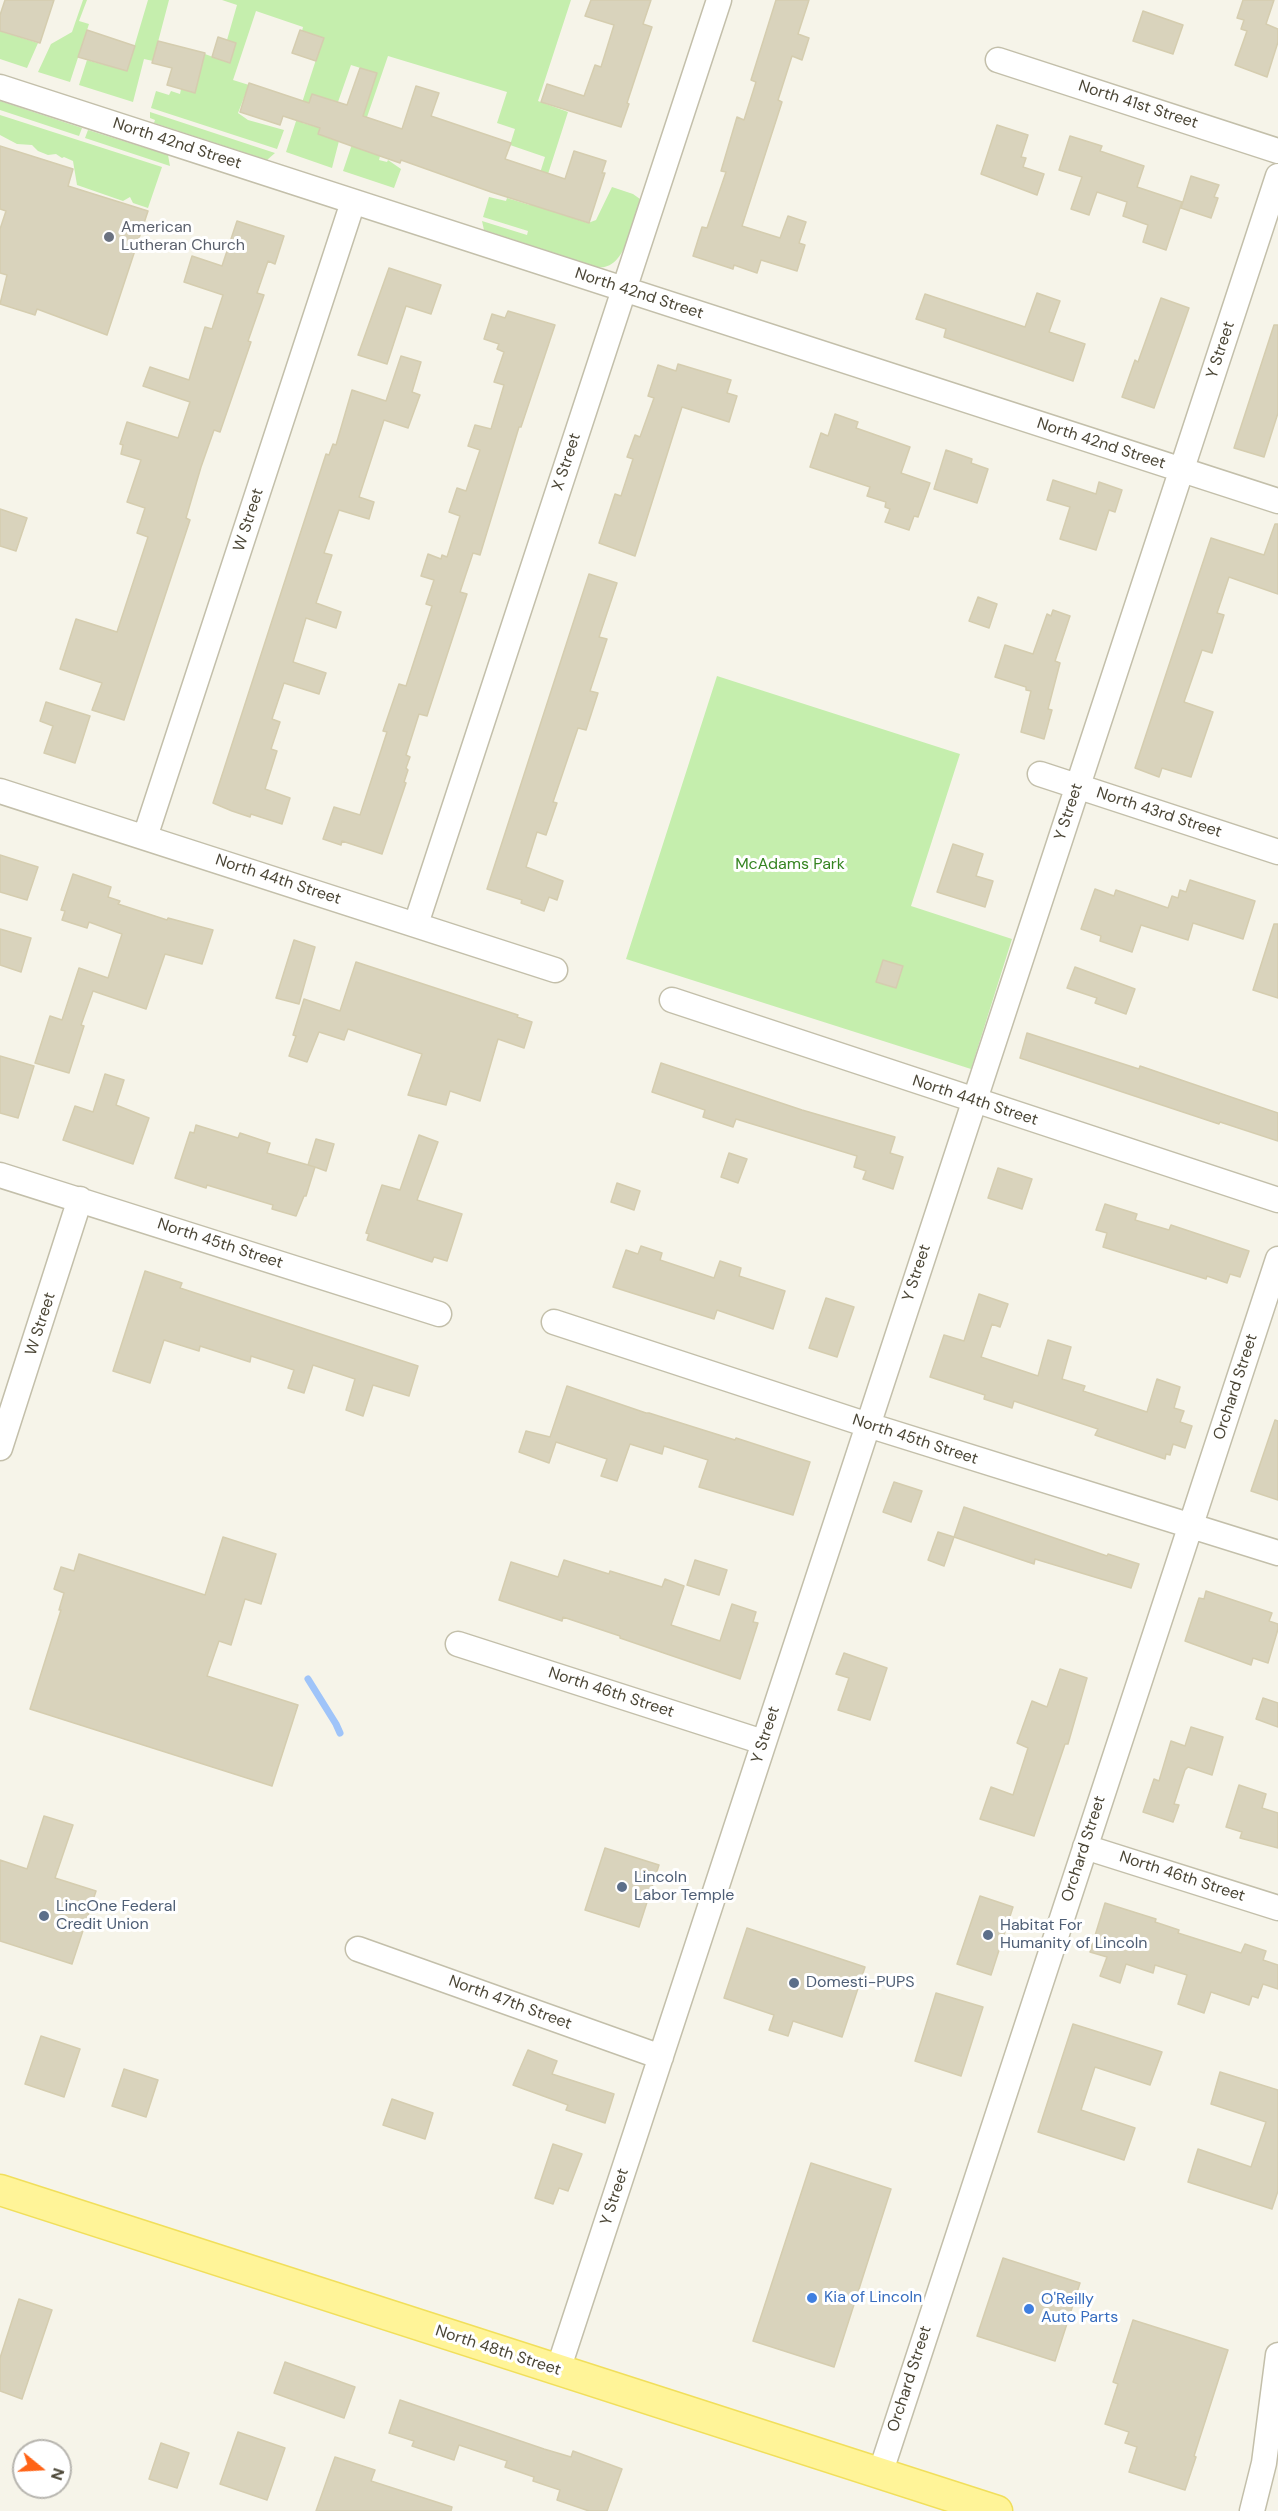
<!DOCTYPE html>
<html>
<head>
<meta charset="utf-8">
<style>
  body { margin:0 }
  #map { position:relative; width:1278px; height:2511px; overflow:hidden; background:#f6f4e9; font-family:"DM Sans",sans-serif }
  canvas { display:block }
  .north { position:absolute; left:12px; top:2439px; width:60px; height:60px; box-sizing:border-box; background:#fff; border:2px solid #b7b5af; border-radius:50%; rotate:108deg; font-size:16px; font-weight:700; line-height:24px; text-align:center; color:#4b4636 }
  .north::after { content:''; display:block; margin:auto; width:21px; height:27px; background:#ff6316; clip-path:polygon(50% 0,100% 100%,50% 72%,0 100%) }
</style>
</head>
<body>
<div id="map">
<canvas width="1278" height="2511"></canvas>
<div class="north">N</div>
</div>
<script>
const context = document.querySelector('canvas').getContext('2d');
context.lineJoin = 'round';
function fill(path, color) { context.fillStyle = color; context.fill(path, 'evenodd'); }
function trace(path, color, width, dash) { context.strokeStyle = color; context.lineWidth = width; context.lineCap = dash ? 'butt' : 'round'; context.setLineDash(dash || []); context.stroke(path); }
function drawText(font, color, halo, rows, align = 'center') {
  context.font = font + ' "DM Sans",sans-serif'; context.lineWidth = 6; context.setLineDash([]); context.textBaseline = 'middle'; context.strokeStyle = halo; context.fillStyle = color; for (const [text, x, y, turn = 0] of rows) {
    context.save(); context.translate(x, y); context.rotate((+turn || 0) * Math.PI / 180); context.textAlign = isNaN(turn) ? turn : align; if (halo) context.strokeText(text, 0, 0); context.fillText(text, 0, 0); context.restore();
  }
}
fill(new Path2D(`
  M83,0H87L79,21L89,24L70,82L38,72L51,44L72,32Z
  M148,0H169L153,61L144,59L133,102L79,85L87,60L127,71Z
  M222,0H571L538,101L568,112L539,202L554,212L588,223L596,220L612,187L633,194L640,199C633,220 626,272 597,267L484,230L482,221L527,235L528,231L483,217L489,197L506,201L507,198L530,205L545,157L510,145L515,129L497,123L507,92L388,56L366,120L380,156L379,160L387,162L388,160L401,169L394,188L343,171L376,73L351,65L338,102L312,94L303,123L320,128L318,134L339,141L332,168L286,152L323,38L302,31L303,27L256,11L233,80L249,85L238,113L248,120L284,130L277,149L151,108L156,91L169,95L171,91L180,94L181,89L195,92L205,54L229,63L227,40L237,5Z
  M0,31L38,43L27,68L0,59Z
  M0,101L82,128L79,136L0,110Z
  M150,112L275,153L267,160L154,123L155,120L150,118Z
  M0,115L162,167L148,208L133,203L130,197L123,201L77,185L73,161L64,157L62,158L56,154L48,155L38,151L32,145L17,144L0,135Z
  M88,130L168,155L170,166L85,138Z
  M717,676L960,754L911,906L1012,939L971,1069L626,959Z`), '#c5eead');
trace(new Path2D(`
  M308,1679L336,1724L340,1733`), '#9fc4f9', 7);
const building = new Path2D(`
  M5,0H54L40,43L0,31V15Z
  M591,0H651L643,24L652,27L627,103L629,104L621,127L541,102L547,84L584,96L595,65L601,67L614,25L585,16Z
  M776,0H809L798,34L809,38L802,60L792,56L778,100L782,102L742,226L780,238L788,216L806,222L799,243L805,245L797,271L761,260L757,273L734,265L733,269L693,256L702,227L707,228L726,172L721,171L737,117L744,120L756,82L751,80Z
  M1243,0H1274L1266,24L1278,29V42L1267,77L1235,65L1247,31L1241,29L1244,20L1237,18Z
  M1143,11L1183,25L1173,54L1133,41Z
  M87,30L135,46L127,71L78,57Z
  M300,30L324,38L316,61L292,53Z
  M218,37L236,43L230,63L212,57Z
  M158,41L205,53L195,93L167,85L172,68L152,63Z
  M360,68L377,73L363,116L402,129L416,86L439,93L431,116L511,143L505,159L565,179L574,151L606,161L602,173H605L589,223L491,192L401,160L400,163L360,149L318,134L320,128L283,116L280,125L240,112L249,83L309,103L312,94L347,105Z
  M997,125L1028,135L1021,157L1026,158L1023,167L1044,174L1037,195L981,174Z
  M1070,136L1102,146L1100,151L1144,166L1137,187L1182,202L1166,250L1143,242L1148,225L1123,216L1127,202L1097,192L1089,215L1071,209L1082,177L1059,170Z
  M0,146L73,169L68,186L148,211L107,335L37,309L35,315L0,304L7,275L0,273V229L6,211L0,209Z
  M1191,176L1219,185L1214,197L1218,198L1211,218L1181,208Z
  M237,221L284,236L275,264L268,261L257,293L264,295L248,341L251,342L220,432L214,430L201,467L186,518L190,520L124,720L92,710L102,683L60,669L76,619L117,632L148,537L137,533L145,508L127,502L141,460L121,454L123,445L120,444L127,422L178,438L190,402L143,386L150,367L189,380L205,327L212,329L223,295L184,282L192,256L222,266Z
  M389,268L441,285L431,314L406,306L387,364L358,355Z
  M1037,293L1060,301L1049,332L1085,344L1073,381L944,337L946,329L916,319L925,294L1025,327Z
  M1161,298L1189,308L1154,408L1122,397L1135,360L1138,362Z
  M508,311L555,325L521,427H519L480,555L473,553L460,592L467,594L427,716L419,714L406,755L410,757L406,768L408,770L404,782L406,783L382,854L342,841L341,845L323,839L334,807L360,815L387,732L383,731L399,684L406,686L432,606L426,604L434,580L421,576L428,554L441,559L442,555L447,557L460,516L449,512L457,488L466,491L480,450L468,446L475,425L491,429L504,385L494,382L504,352L497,349L499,344L484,339L492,314L505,318Z
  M1274,325H1278V413L1264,457L1234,448Z
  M401,356L421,362L412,392L420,395L408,428L384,420L359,497L374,502L369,519L339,510L324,553L332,555L316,603L341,612L336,628L306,618L293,662L326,673L319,694L284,683L272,719L280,722L271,749L277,751L265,789L290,798L282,824L251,814L250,817L232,811L213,803L326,454L329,455L333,444L336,445L352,390L386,401Z
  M678,364L731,380L727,393L737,396L729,422L682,407L635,556L599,543L615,494L621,496L633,459L627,457L635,435L640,437L654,398L648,396L658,365L676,371Z
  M835,414L858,422L856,428L910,447L901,473L930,483L918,517L914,516L909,530L885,522L890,509L885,507L886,502L867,496L870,487L810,467L821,433L828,436Z
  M946,450L972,459L971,463L988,469L977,503L934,489Z
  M1053,480L1096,494L1099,482L1122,490L1115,512L1109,510L1096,550L1060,539L1070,507L1047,500Z
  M0,509L27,518L16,551L0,546Z
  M1275,524H1278V594L1229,577L1217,613L1224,615L1212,653L1202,650L1184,702L1213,712L1191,777L1162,768L1159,777L1135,768L1211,538L1264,555Z
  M589,574L617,583L599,637L607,639L590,691L598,693L586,730L578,728L553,802L557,803L546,835L537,832L526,867L563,881L557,900L549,897L544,911L521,903L522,900L487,889Z
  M978,597L997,604L989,628L969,621Z
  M1053,610L1070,616L1055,661L1060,663L1048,709L1052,710L1044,739L1021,732L1031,691L1026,690V687L995,677L1005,645L1033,654L1047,614L1051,616Z
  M46,702L90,716L75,763L44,753L53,726L40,721Z
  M953,844L983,854L976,876L993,881L985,907L937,892Z
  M0,855L38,867L27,900L0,892Z
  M73,874L111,887L108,897L120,901L118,904L167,920L168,918L213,930L202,964L165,954L146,1009L93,991L81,1025L84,1026L69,1073L35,1063L50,1016L62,1020L79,968L108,978L122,934L89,922L87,928L62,920L65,911L61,910Z
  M1190,880L1255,901L1243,939L1193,923L1188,940L1141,925L1132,952L1100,941L1101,936L1081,929L1095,889L1114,896L1116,890L1168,908L1172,896L1178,898L1180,890L1186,892Z
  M1274,924H1278V998L1253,990Z
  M0,929L31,938L21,972L0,965Z
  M294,940L315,947L299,1004L276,998Z
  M883,960L903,966L896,988L876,982Z
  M356,962L518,1015L517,1017L532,1022L524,1048L498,1039L480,1101L450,1091L446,1105L408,1095L422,1054L348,1029L344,1040L319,1032L307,1062L289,1056L296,1036L293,1035L304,999L340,1011Z
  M1075,967L1135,989L1126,1014L1095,1003L1097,998L1067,988Z
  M1027,1033L1139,1069L1140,1066L1278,1113V1141L1220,1122L1219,1124L1020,1058Z
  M0,1056L34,1066L18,1118L0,1113Z
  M661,1063L802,1110L895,1137L890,1153L903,1157L893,1189L863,1179L866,1171L854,1167L857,1156L736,1119L733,1127L703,1117L705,1110L652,1092Z
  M105,1074L124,1080L116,1105L149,1118L133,1164L63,1140L75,1106L93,1112Z
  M196,1125L238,1138L240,1133L270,1143L267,1153L315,1167L308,1165L316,1139L334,1144L326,1171L315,1167L306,1196H304L296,1216L272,1209L273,1205L207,1185L206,1188L175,1178L190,1132L194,1133Z
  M419,1135L438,1142L417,1200L462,1214L447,1261L434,1257L432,1262L367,1240L369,1234L366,1233L382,1185L400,1190Z
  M729,1153L747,1159L738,1183L721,1177Z
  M998,1168L1032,1179L1022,1209L988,1198Z
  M617,1183L640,1191L634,1210L611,1202Z
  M1105,1204L1137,1214L1135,1220L1169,1230L1171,1225L1249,1251L1240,1277L1230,1274L1227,1283L1207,1276L1206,1279L1103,1247L1107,1233L1096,1230Z
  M641,1246L662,1253L660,1260L714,1278L720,1261L741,1268L739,1276L785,1291L773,1329L717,1310L714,1319L613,1287L626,1250L638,1254Z
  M145,1271L182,1283L180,1288L418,1366L409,1396L373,1385L363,1416L346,1410L355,1379L313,1365L304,1393L288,1388L294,1370L251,1356L250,1362L200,1346L199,1351L164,1340L150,1383L113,1371Z
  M979,1294L1008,1304L1000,1327L992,1324L981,1357L1038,1376L1048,1340L1071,1347L1062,1379L1085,1386L1083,1391L1147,1412L1157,1379L1180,1387L1174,1408L1184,1411L1180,1422L1192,1426L1185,1448L1173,1444L1170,1455L1166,1454L1165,1459L1095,1435L1098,1429L1014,1401L1012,1408L984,1399L985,1395L930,1377L944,1335L964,1341Z
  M826,1298L854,1307L837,1357L809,1348Z
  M567,1386L646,1413H649L735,1440L736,1438L810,1462L793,1515L699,1487L708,1460L664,1446L662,1454L630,1444L617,1481L601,1476L607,1459L556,1442L549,1463L519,1452L526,1431L550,1437Z
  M1275,1420L1278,1421V1500L1251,1491Z
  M894,1482L922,1491L911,1522L883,1512Z
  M964,1507L1107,1556L1108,1554L1139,1564L1131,1588L1035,1559L1034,1564L954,1537Z
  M938,1532L954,1537L944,1566L928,1560Z
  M223,1537L276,1554L261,1604L245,1599L231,1645L219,1641L207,1676L298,1705L272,1786L30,1709L61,1610H59L64,1593L54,1589L61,1567L74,1571L79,1554L205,1595Z
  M564,1560L609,1574L610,1571L662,1587L665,1579L684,1586L671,1625L720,1641L732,1604L756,1612L753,1622L758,1623L740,1679L620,1638V1636L563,1617L562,1621L499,1600L511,1562L558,1577Z
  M695,1560L727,1570L719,1595L687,1585Z
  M1206,1591L1272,1613L1269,1621L1278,1624V1629L1268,1663L1253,1658L1251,1665L1185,1641L1199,1598L1204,1599Z
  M844,1653L887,1668L870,1720L838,1710L849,1678L836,1674Z
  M1060,1669L1087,1678L1068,1744H1065L1034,1836L980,1819L991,1787L1013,1795L1028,1748L1017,1743L1032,1701L1047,1707Z
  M1263,1698L1278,1703V1727L1256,1719Z
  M1191,1727L1223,1737L1212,1775L1188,1767L1185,1770L1174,1804L1179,1805L1173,1822L1143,1812L1154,1779L1159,1781L1171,1741L1185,1746Z
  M1239,1785L1266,1794L1262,1808L1278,1813V1848L1240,1838L1242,1832L1226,1827Z
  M44,1816L73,1825L55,1878L96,1891L72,1964L0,1941V1860L27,1869Z
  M605,1848L659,1865L639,1927L585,1910Z
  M980,1896L1013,1907L991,1975L957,1964Z
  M1105,1903L1156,1919L1155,1922L1179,1930L1178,1933L1241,1953L1245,1944L1266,1951L1263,1960L1278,1965V1989L1263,1984L1258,1998L1252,1996L1249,2005L1211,1992L1204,2013L1178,2004L1187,1975L1155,1965L1153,1973L1126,1964L1120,1983L1100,1976L1107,1957L1090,1952Z
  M747,1928L865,1967L842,2037L793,2021L788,2036L769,2030L774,2015L724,1998Z
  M936,1993L983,2007L961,2076L915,2061Z
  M1073,2024L1162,2052L1150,2085L1095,2067L1081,2110L1135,2128L1124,2160L1038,2132Z
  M41,2036L80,2049L64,2097L25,2084Z
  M528,2050L557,2061L552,2074L614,2094L605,2123L566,2110L568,2105L513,2085Z
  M124,2069L158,2080L146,2117L112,2106Z
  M1220,2072L1278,2090V2191L1272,2209L1188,2182L1198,2149L1251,2167L1266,2122L1211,2104Z
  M392,2099L433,2113L425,2139L383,2125Z
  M553,2144L582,2154L568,2191L559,2188L553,2204L535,2198Z
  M811,2163L891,2189L834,2367L753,2341Z
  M1003,2258L1080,2283L1055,2361L977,2336Z
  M19,2299L52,2310L22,2399L0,2391V2358Z
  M1133,2320L1228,2350L1194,2456L1196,2457L1185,2490L1129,2472L1137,2447L1125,2443L1129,2432L1105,2424L1118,2384L1113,2382Z
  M285,2362L355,2387L344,2418L274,2393Z
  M400,2400L544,2449L571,2457L573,2451L622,2469L607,2511H589L557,2500L560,2490L533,2481L534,2477L505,2467L507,2461L459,2445L454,2460L412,2446L414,2441L389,2433Z
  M238,2432L285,2448L267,2500L220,2484Z
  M161,2443L189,2453L177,2488L149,2479Z
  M335,2457L375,2470L371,2481L452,2507L451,2511H316Z`);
fill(building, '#d9d3bc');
trace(building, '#d5cdaf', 1.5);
const minor = new Path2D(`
  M998,60L1278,151
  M0,87L1278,501
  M1040,774L1278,852
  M0,791L555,970
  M145,837L353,202
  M416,924L719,0
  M672,1000L1278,1200
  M0,1175L439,1314
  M554,1322L868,1425L1278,1553
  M0,1448L80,1199
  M458,1644L763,1742
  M1085,1847L1278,1908
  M358,1949L661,2057
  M558,2370L1278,176
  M880,2474L1278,1259
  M1252,2511L1264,2463L1278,2355`);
const major = new Path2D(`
  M0,2190L997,2511`);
trace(minor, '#c3bfaa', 27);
trace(major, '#f1df5b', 33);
trace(minor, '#fff', 24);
trace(major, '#fff498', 30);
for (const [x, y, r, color] of [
  [109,237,6,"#6b7280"],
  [622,1887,6,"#5c6f8a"],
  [44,1916,6,"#5c6f8a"],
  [988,1935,6,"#5c6f8a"],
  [794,1983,6,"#5c6f8a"],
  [812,2298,6,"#3f7fe0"],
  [1029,2309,6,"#3f7fe0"]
]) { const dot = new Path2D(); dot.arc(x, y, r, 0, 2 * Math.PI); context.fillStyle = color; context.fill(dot); trace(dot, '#fff', 2); }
drawText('16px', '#4b4636', '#fff', [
  ["North 41st Street",1138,105,18],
  ["North 42nd Street",177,144,18],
  ["North 42nd Street",639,294,18],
  ["Y Street",1221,350,-72],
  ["North 42nd Street",1101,444,18],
  ["X Street",567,462,-72],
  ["W Street",249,520,-72],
  ["Y Street",1069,812,-72],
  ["North 43rd Street",1159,813,18],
  ["North 44th Street",278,880,18],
  ["North 44th Street",975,1101,18],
  ["North 45th Street",220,1244,18],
  ["Y Street",917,1273,-72],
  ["W Street",41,1324,-72],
  ["Orchard Street",1236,1387,-72],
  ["North 45th Street",915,1440,18],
  ["North 46th Street",611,1693,18],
  ["Y Street",766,1735,-72],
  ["Orchard Street",1084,1849,-72],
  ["North 46th Street",1182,1877,18],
  ["North 47th Street",510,2003,20],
  ["Y Street",615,2197,-72],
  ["North 48th Street",498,2351,18],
  ["Orchard Street",910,2379,-72]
]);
drawText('16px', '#5b616d', '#fff', [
  ["American",121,228],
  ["Lutheran Church",121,246]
], 'left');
drawText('16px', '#358421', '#fff', [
  ["McAdams Park",790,865]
]);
drawText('16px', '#4e5e75', '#fff', [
  ["Lincoln",634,1878],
  ["Labor Temple",634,1896],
  ["LincOne Federal",56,1907],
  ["Credit Union",56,1925],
  ["Habitat For",1000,1926],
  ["Humanity of Lincoln",1000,1944],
  ["Domesti-PUPS",806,1983]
], 'left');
drawText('16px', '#366cbe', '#fff', [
  ["Kia of Lincoln",824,2298],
  ["O'Reilly",1041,2300],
  ["Auto Parts",1041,2318]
], 'left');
</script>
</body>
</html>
